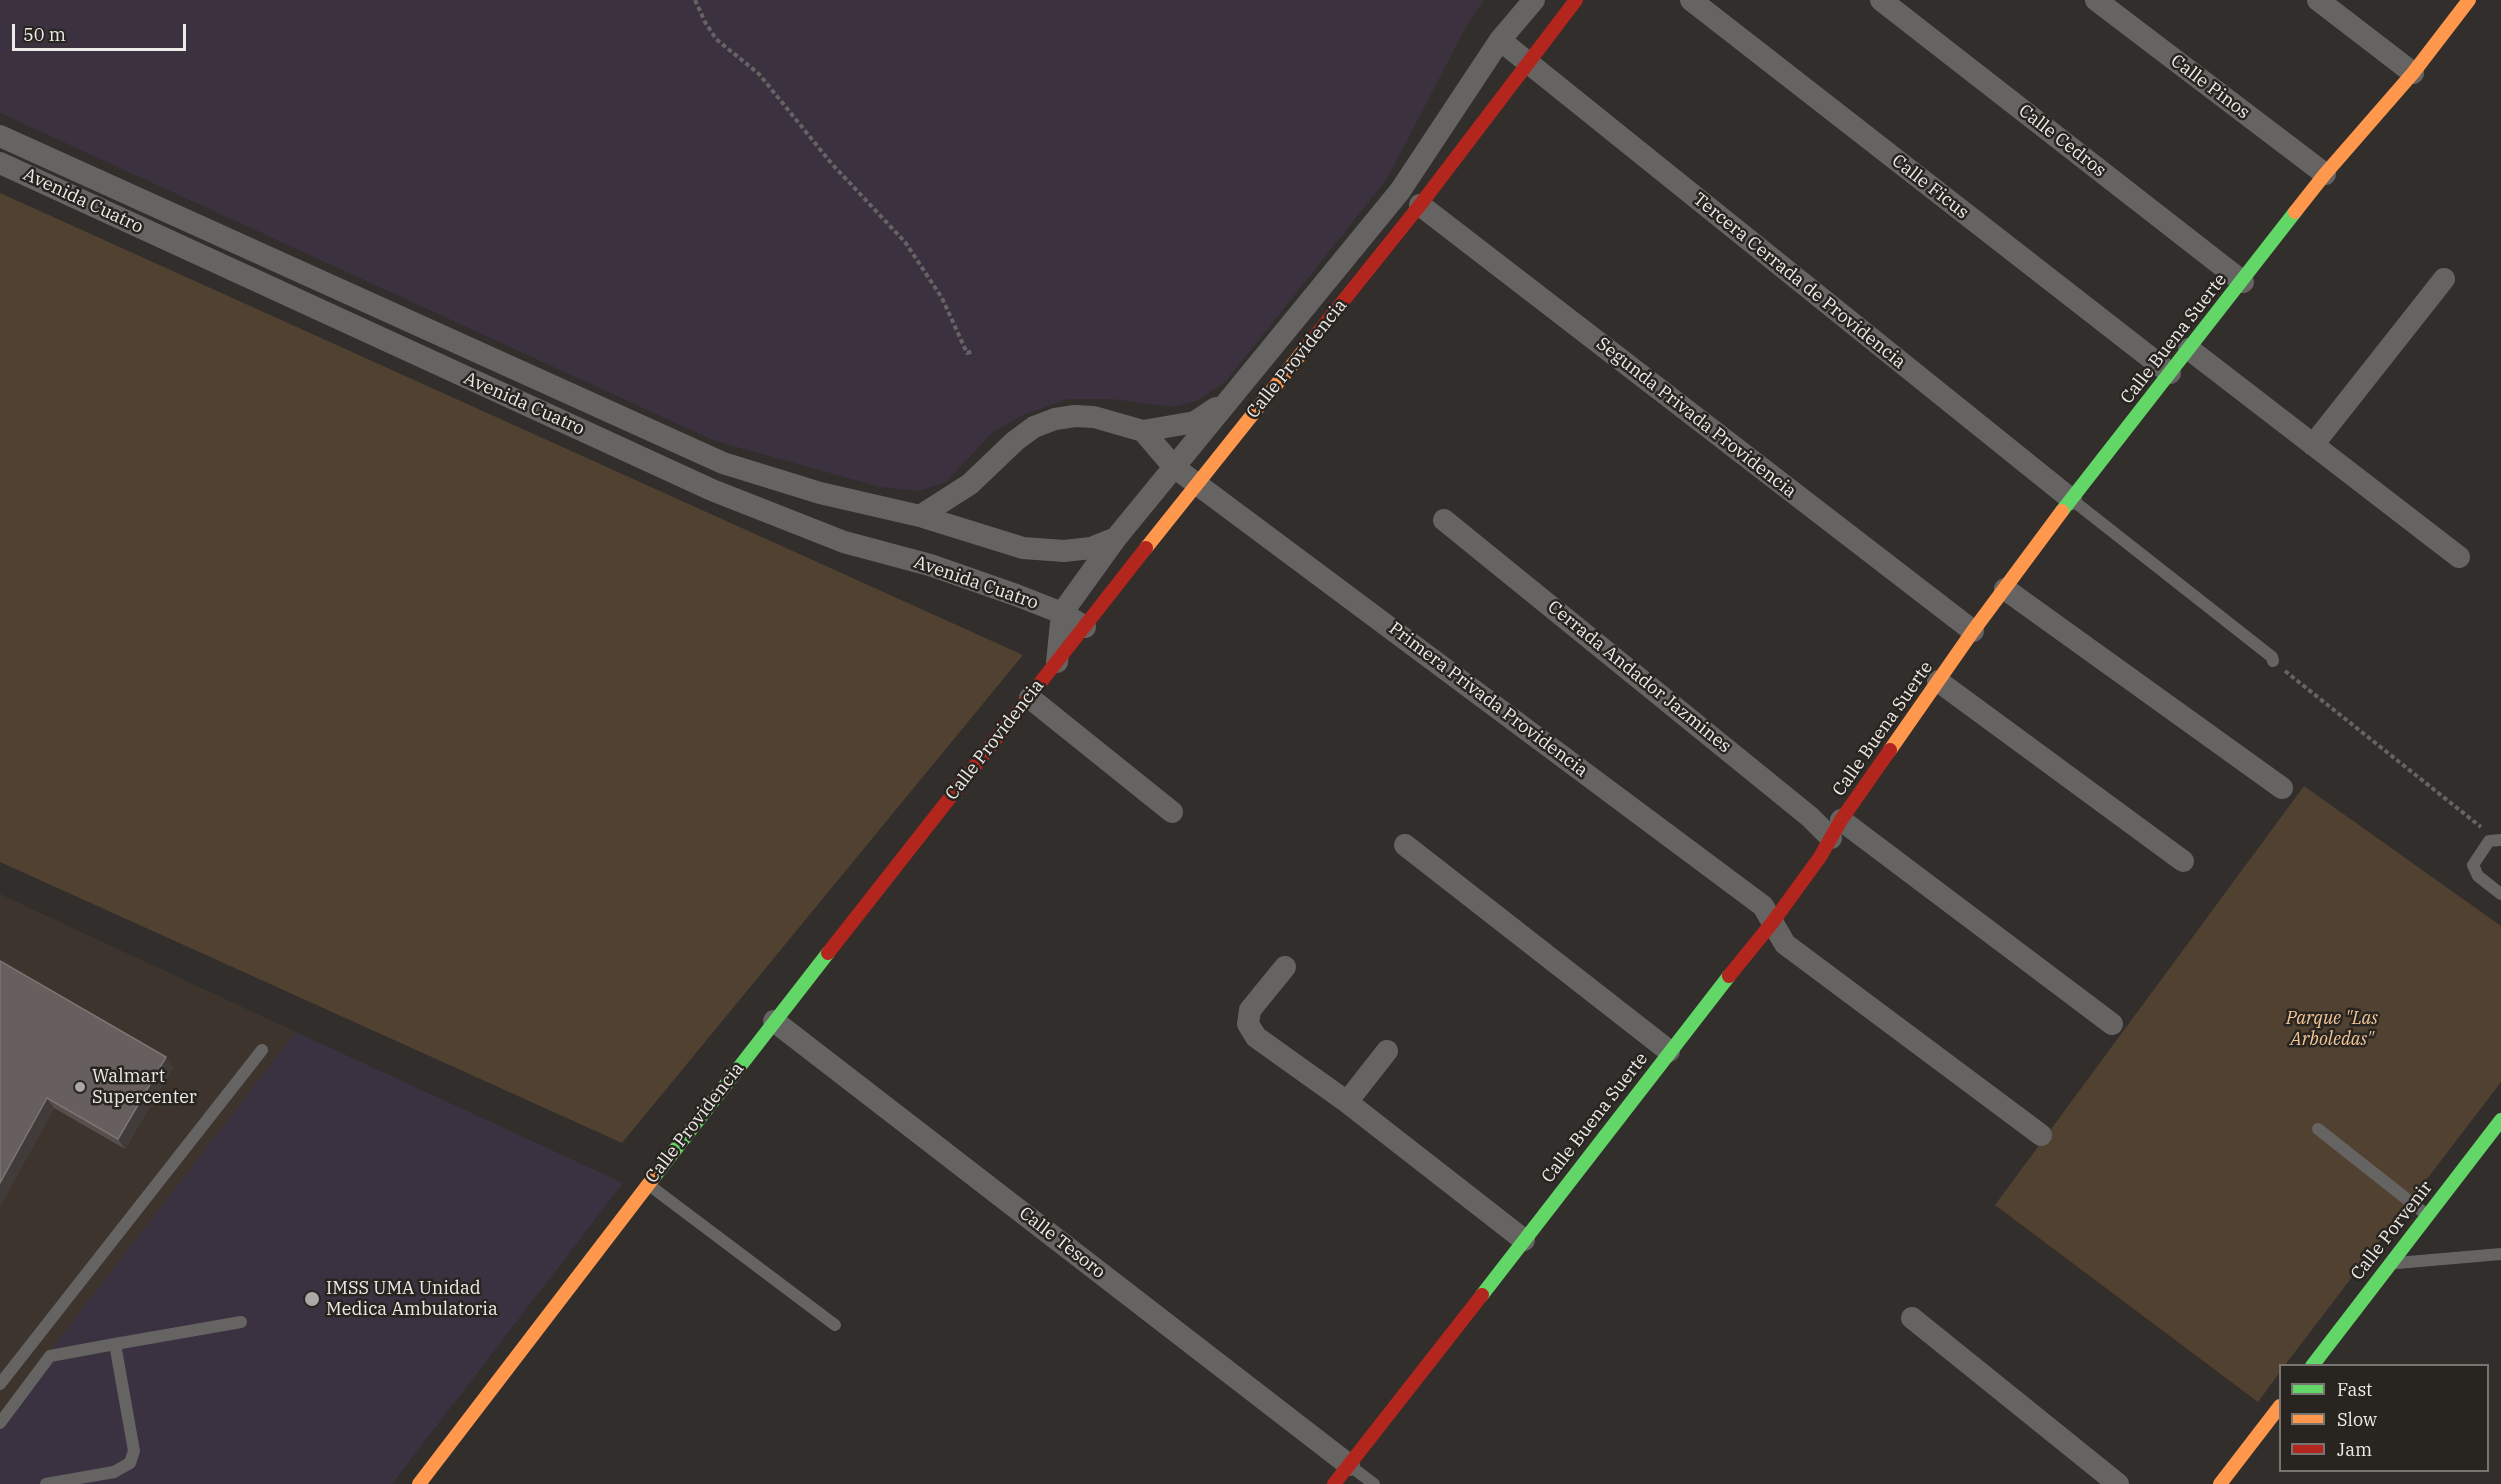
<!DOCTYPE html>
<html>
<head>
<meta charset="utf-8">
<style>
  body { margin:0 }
  #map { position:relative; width:2501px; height:1484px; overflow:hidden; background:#312e2c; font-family:"IBM Plex Serif",serif }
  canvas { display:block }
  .legend { position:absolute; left:2279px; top:1364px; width:210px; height:108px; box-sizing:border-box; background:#282521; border:2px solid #777471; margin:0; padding:8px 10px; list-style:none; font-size:18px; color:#edeae8 }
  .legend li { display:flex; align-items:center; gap:12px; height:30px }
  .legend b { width:30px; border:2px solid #777471 }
  .scale { position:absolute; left:12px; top:24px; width:174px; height:27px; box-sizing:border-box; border:3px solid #edeae8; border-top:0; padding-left:8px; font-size:18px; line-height:21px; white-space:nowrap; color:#edeae8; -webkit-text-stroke:4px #282521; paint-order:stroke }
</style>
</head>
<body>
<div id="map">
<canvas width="2501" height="1484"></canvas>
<ul class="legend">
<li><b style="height:8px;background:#63d668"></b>Fast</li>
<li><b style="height:8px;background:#ff974d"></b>Slow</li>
<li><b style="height:8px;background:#b3261e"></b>Jam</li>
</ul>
<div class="scale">50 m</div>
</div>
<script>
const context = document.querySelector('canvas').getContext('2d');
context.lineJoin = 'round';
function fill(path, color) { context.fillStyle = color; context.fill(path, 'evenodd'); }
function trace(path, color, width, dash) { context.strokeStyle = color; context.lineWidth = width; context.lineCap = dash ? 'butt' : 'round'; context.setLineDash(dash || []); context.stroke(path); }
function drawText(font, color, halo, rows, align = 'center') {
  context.font = font + ' "IBM Plex Serif",serif'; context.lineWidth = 5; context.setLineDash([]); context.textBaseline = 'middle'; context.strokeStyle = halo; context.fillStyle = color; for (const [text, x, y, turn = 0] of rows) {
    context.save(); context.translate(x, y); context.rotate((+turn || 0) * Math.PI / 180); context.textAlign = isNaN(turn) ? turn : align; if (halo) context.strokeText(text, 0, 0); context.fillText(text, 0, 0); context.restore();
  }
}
fill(new Path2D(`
  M0,894L296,1032L0,1416Z`), '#3c342d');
fill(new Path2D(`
  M0,0H1484L1467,25L1387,179L1226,381L1197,401L1173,407L1111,399H1068L1023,415L992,433L946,482L919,491L880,487L715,441L0,113Z`), '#3b313f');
fill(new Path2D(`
  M296,1032L623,1183L392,1484H0V1416Z`), '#3a3240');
fill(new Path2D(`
  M0,193L1023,655L622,1143L0,862Z
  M2304,786L2501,926V1082L2285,1365L2280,1366V1372L2258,1402L1995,1205Z`), '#514131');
trace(new Path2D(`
  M695,0L705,22L716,39L759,74L832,164L905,242L942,298L967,353L974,351
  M2285,671L2481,827`), '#656462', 4, [4.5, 3]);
trace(new Path2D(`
  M2071,499L2272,657L2273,661
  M2501,840L2489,841L2473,865L2478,876L2501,894
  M2318,1129L2427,1215
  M649,1185L835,1325
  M2397,1263L2501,1254
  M0,1384L262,1050
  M0,1423L50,1356L115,1344
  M1349,1465L1374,1484
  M46,1484L114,1472L130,1463L134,1451L115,1344L241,1322`), '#656463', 12);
trace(new Path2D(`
  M1691,0L2170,373
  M1881,0L2243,282
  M2096,0L2325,174
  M2318,0L2413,73
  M1500,40L2071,499
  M0,136L723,463L820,493L920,516L1023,548L1064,551L1091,548L1116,538
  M0,163L712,490L844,542L930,565L1016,595L1062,613L1085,627
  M1420,205L1973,631
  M2189,349L2459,557
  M1143,431L1174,467L1763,906L1785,944L2041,1135
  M2313,445L2444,279
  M920,516L970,484L1015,441L1034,427L1055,419L1075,416L1094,417L1143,431L1195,422L1216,408
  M1444,520L1810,817L1831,838
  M2005,589L2282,788
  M1057,662L1062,613L1116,538L1400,191L1500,40L1534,0
  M1938,681L2183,861
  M1030,698L1172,812
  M1841,820L2112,1024
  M1405,845L1669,1051
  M1285,967L1250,1010L1248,1024L1256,1037L1347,1102L1524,1240
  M774,1021L1349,1465
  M1347,1102L1387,1051
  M1912,1318L2118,1484`), '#656463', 22);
trace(new Path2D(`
  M2062,511L2295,212
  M654,1177L828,953
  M1482,1295L1729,976
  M2312,1366L2501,1120`), '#63d668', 14);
trace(new Path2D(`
  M2295,212L2325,174L2413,73L2469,0
  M1146,548L1304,350
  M1890,750L1973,631L2062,511
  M419,1484L654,1177
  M2220,1484L2280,1406`), '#ff974d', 14);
trace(new Path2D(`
  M1304,350L1420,205L1576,0
  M828,953L1146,548
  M1729,976L1772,923L1820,857L1841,820L1890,750
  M1334,1484L1482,1295`), '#b3261e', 14);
fill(new Path2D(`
  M0,961L173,1067L125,1149L54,1108L0,1206Z`), '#574f4e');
fill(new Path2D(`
  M166,1057L173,1067L125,1149L118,1139Z
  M47,1098L54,1108L0,1206V1183Z`), '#413b39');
const building = new Path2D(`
  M0,961L166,1057L118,1139L47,1098L0,1183Z`);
fill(building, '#675f5e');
trace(building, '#7c7574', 1.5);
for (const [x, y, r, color] of [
  [80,1087,6,"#aba8a6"],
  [312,1299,8,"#aba8a6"]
]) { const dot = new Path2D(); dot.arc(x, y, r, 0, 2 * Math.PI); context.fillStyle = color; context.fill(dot); trace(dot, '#282521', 2); }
drawText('18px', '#edeae8', '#282521', [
  ["Calle Pinos",2210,87,37],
  ["Calle Cedros",2062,141,38],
  ["Calle Ficus",1930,187,38],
  ["Avenida Cuatro",83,201,25],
  ["Tercera Cerrada de Providencia",1799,281,39],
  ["Calle Buena Suerte",2174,339,-52],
  ["Calle Providencia",1297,359,-51],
  ["Avenida Cuatro",524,404,24],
  ["Segunda Privada Providencia",1696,418,38],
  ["Avenida Cuatro",976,583,19],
  ["Cerrada Andador Jazmines",1639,677,39],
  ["Primera Privada Providencia",1488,700,37],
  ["Calle Buena Suerte",1883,729,-55],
  ["Calle Providencia",995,740,-52],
  ["Calle Buena Suerte",1595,1118,-52],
  ["Calle Providencia",695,1123,-52],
  ["Calle Porvenir",2392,1231,-52],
  ["Calle Tesoro",1062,1243,38]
]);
drawText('italic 18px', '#f5c697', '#282521', [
  ["Parque \"Las",2332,1019],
  ["Arboledas\"",2332,1040]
]);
drawText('18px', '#edeae8', '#282521', [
  ["Walmart",92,1077],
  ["Supercenter",92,1098],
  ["IMSS UMA Unidad",326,1289],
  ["Medica Ambulatoria",326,1310]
], 'left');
</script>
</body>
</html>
